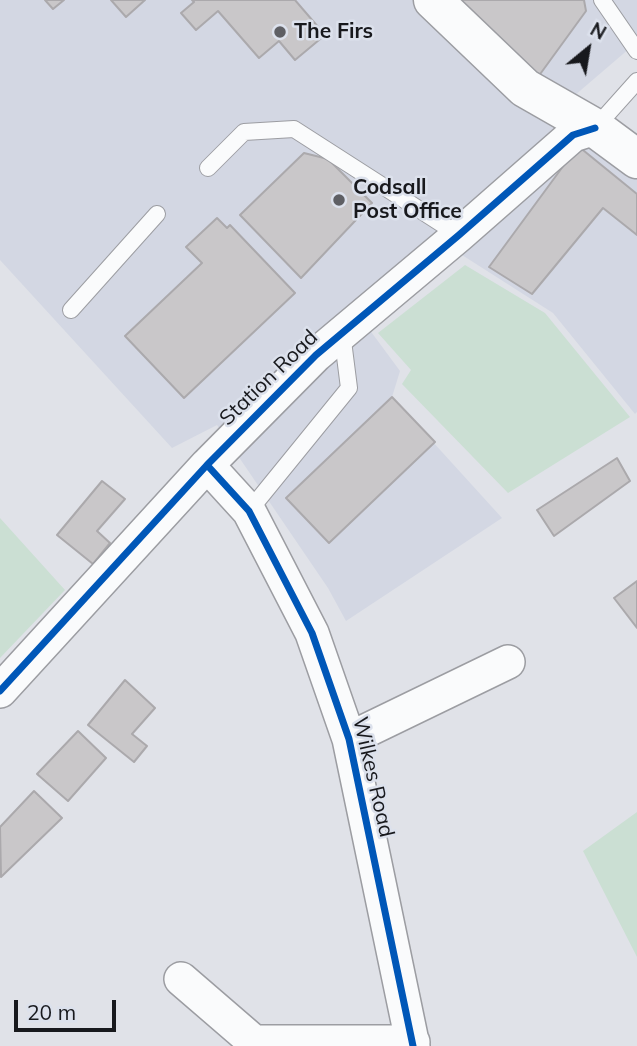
<!DOCTYPE html>
<html>
<head>
<meta charset="utf-8">
<style>
  body { margin:0 }
  #map { position:relative; width:637px; height:1046px; overflow:hidden; background:#e0e2e8; font-family:Mulish,sans-serif }
  canvas { display:block }
  .north { position:absolute; left:553px; top:14px; width:70px; height:70px; -webkit-text-stroke:5px #dce1ec; paint-order:stroke; rotate:30deg; font-size:19px; font-weight:700; line-height:28px; text-align:center; color:#18191d }
  .north::after { content:''; display:block; margin:auto; width:24px; height:32px; background:#18191d; clip-path:polygon(50% 0,100% 100%,50% 72%,0 100%) }
  .scale { position:absolute; left:14px; top:1000px; width:102px; height:32px; box-sizing:border-box; border:4px solid #18191d; border-top:0; padding-left:9px; font-size:21px; line-height:24px; white-space:nowrap; color:#18191d; -webkit-text-stroke:5px #dce1ec; paint-order:stroke }
</style>
</head>
<body>
<div id="map">
<canvas width="637" height="1046"></canvas>
<div class="north">N</div>
<div class="scale">20 m</div>
</div>
<script>
const context = document.querySelector('canvas').getContext('2d');
context.lineJoin = 'round';
function fill(path, color) { context.fillStyle = color; context.fill(path, 'evenodd'); }
function trace(path, color, width, dash) { context.strokeStyle = color; context.lineWidth = width; context.lineCap = dash ? 'butt' : 'round'; context.setLineDash(dash || []); context.stroke(path); }
function drawText(font, color, halo, rows, align = 'center') {
  context.font = font + ' Mulish,sans-serif'; context.lineWidth = 5; context.setLineDash([]); context.textBaseline = 'middle'; context.strokeStyle = halo; context.fillStyle = color; for (const [text, x, y, turn = 0] of rows) {
    context.save(); context.translate(x, y); context.rotate((+turn || 0) * Math.PI / 180); context.textAlign = isNaN(turn) ? turn : align; if (halo) context.strokeText(text, 0, 0); context.fillText(text, 0, 0); context.restore();
  }
}
fill(new Path2D(`
  M0,0H637V42L560,108L637,179V412L635,414L553,313L462,255L369,329L400,371L392,397L502,518L346,621L328,588L217,425L172,448L0,260Z`), '#d3d7e3');
fill(new Path2D(`
  M465,265L545,313L630,417L508,493L402,384L411,370L378,333Z
  M0,518L65,590L0,658Z
  M637,812V957L583,851Z`), '#cbdfd3');
const building = new Path2D(`
  M45,0H64L53,9Z
  M111,0H145L126,17Z
  M192,0H295L325,35L295,60L279,41L259,58L218,11L196,30L181,13L194,2Z
  M459,0H584L586,11L538,77Z
  M578,146L637,194V235L603,208L532,294L489,267Z
  M304,153L328,159L372,203L301,278L240,215Z
  M217,218L227,228L230,225L295,293L184,398L125,336L202,263L186,247Z
  M392,397L435,442L329,543L286,498Z
  M617,458L630,481L554,536L537,510Z
  M102,481L125,499L97,531L110,543L93,564L57,535Z
  M637,581V628L614,598Z
  M125,680L155,708L132,734L147,746L134,762L88,725Z
  M78,731L106,758L68,801L37,774Z
  M34,791L62,818L1,877L0,827Z`);
fill(building, '#c9c7c9');
trace(building, '#aba9ac', 2);
const lane = new Path2D(`
  M602,0L637,51
  M595,128L637,81
  M208,168L244,132L294,129L459,235
  M71,310L157,214
  M249,511L349,388L342,333`);
const street = new Path2D(`
  M207,465L249,511L312,633L349,739L413,1046
  M0,691L207,465L316,355L459,235L573,135L595,128
  M349,739L508,662
  M181,979L254,1042H413`);
const secondary = new Path2D(`
  M433,0L525,88L595,128L637,159`);
trace(lane, '#9c9da2', 18);
trace(street, '#9c9da2', 36);
trace(secondary, '#9c9da2', 41);
trace(lane, '#fafbfc', 16);
trace(street, '#fafbfc', 33);
trace(secondary, '#fafbfc', 38);
trace(new Path2D(`
  M207,465L249,511L312,633L349,739L413,1046
  M0,691L207,465L316,355L459,235L573,135L595,128`), '#0057b8', 7);
for (const [x, y, r, color] of [
  [280,32,7,"#5e5f64"],
  [339,200,7,"#5e5f64"]
]) { const dot = new Path2D(); dot.arc(x, y, r, 0, 2 * Math.PI); context.fillStyle = color; context.fill(dot); trace(dot, '#dce1ec', 2.5); }
drawText('bold 21px', '#18191d', '#dce1ec', [
  ["The Firs",294,32],
  ["Codsall",353,188],
  ["Post Office",353,212]
], 'left');
drawText('21px', '#18191d', '#dce1ec', [
  ["Station Road",269,378,-44],
  ["Wilkes Road",373,777,77]
]);
</script>
</body>
</html>
